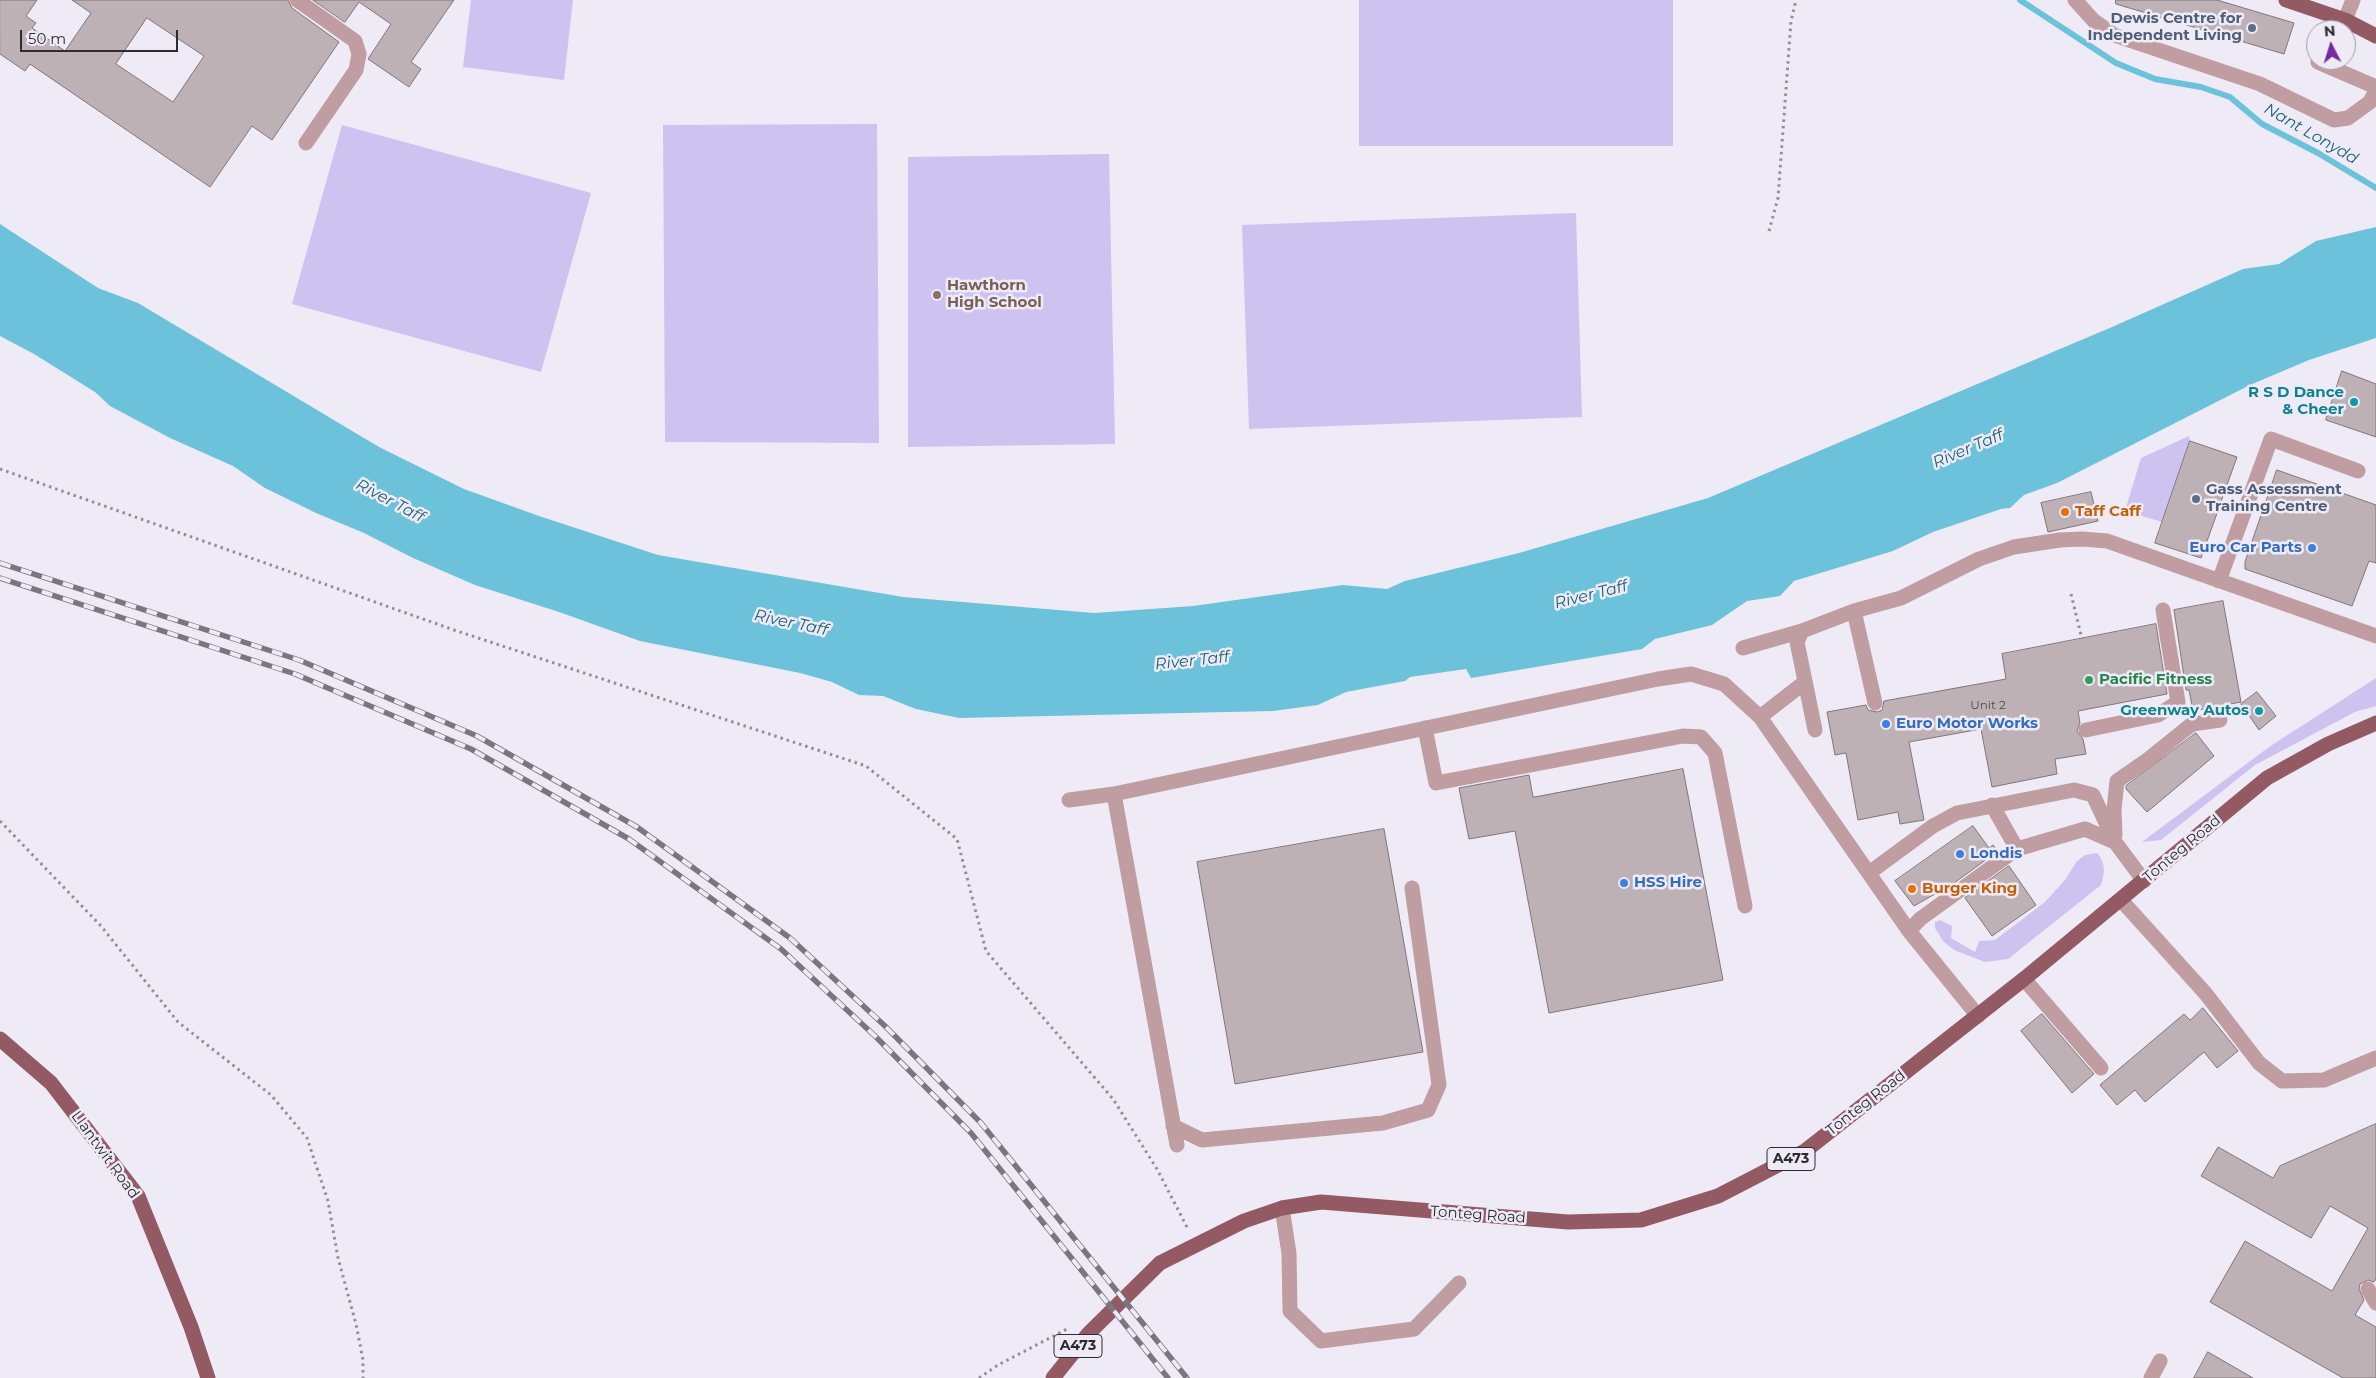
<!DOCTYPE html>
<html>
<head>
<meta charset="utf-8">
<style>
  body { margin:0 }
  #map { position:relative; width:2376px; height:1378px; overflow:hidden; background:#eeebf7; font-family:Montserrat,sans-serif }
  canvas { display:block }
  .north { position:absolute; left:2306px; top:20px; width:50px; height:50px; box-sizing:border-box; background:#eeebf7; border:1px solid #a09ea7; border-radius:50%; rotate:355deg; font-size:14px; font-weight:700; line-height:20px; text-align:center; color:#2c2b2f }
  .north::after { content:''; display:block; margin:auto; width:18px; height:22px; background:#732b9f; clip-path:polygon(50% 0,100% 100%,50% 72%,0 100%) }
  .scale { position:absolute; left:20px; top:30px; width:158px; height:22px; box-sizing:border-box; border:2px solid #2c2b2f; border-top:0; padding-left:6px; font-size:15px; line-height:18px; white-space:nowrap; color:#2c2b2f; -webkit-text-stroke:4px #eeebf7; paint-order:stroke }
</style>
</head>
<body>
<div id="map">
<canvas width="2376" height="1378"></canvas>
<div class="north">N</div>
<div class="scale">50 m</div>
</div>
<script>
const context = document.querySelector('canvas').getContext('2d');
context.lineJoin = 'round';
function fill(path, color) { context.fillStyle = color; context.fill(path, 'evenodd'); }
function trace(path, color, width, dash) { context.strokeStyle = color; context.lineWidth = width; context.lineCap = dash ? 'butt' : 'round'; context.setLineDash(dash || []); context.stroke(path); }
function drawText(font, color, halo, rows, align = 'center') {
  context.font = font + ' Montserrat,sans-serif'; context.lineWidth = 5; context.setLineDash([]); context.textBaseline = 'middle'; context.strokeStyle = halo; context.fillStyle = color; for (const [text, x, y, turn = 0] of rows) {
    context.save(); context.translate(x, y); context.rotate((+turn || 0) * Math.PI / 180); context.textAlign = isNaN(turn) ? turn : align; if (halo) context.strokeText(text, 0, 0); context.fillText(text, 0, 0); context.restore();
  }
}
fill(new Path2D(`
  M471,0H573L564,80L463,67Z
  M1359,0H1673V146H1359Z
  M877,124L879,443L665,442L663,125Z
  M342,125L591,193L541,372L292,304Z
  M1109,154L1115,444L908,447V157Z
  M1576,213L1582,417L1249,429L1242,225Z
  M2189,436L2190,441L2162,522L2125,511L2141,458Z
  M2376,678V706L2355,712L2255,765L2161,840L2142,842L2269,747Z
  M2097,853C2106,863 2105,873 2101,885L2008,959L1985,962L1954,950L1943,941L1935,928V922L1940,920L1952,926L1951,938L1975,952L1979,941L1995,940L2045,902L2065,880L2077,861L2085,855Z`), '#cec2f1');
fill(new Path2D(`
  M0,224L98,288L138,303L379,447L464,489L539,516L658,555L903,597L1094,613L1193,606L1343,585L1387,589L1405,581L1519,553L1708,498L2112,327L2243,269L2279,264L2316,241L2376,227V338L2309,360L2250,385L2057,483L2024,495L2010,508L2001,509L1933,532L1893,551L1794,581L1780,596L1747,601L1712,625L1655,639L1642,649L1471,678L1466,669L1410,677L1405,681L1346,692L1318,705L1273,711L959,718L916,709L883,696L859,695L832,682L800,673L640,641L559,612L475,585L413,558L364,533L316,513L265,488L233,466L170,438L110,406L95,392L34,354L0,336Z`), '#6cc2da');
trace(new Path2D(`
  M2020,0L2116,63L2155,79L2201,87L2230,97L2262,124L2318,153L2376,188`), '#6cc2da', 6);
const building = new Path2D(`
  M0,0H37L26,16L36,23L32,28L65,51L91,13L72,0H288L292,8L339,42L272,140L252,126L210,187L30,64L25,71L0,54ZM147,18L204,56L173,102L116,64Z
  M313,0H454L411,62L421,69L409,87L368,59L391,24L359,2L345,22Z
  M2116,0H2217L2294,23L2284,54L2116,4Z
  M2342,371L2376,384V437L2326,420Z
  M2190,441L2237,457L2201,558L2155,543Z
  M2277,470L2376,505V563L2369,561L2352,606L2245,569V562Z
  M2091,492L2098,521L2048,532L2041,503Z
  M2223,601L2241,702L2193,711L2189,690H2186L2174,610Z
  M2156,624L2167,694L2078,711L2080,723L2077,731L2083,739L2086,754L2055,759L2057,774L1992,787L1981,729L1909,742L1924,820L1900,824L1898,812L1858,820L1846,753L1835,755L1827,712L1866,705L1868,710L1877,712L1882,710L1884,701L2006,679L2002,654Z
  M2257,692L2276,716L2259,730L2241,704Z
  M2196,733L2214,756L2147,812L2126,789V786Z
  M1683,769L1723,980L1549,1013L1515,831L1469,839L1459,788L1529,775L1533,797Z
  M1973,826L1989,848L1993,845L1998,851L1954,883L1914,906L1895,881Z
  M1384,829L1423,1052L1235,1084L1197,862Z
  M2009,866L2036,905L1992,936L1965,898Z
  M2203,1008L2238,1051L2217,1068L2204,1052L2145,1102L2135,1090L2117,1105L2100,1085L2184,1014L2190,1020Z
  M2042,1014L2094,1074L2072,1093L2021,1031Z
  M2376,1124V1279L2374,1282L2368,1280L2360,1284L2359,1289L2364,1300L2355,1315L2376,1327V1378H2343L2210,1302L2245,1241L2332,1291L2368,1228L2330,1206L2311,1238L2201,1176L2218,1147L2273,1178L2280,1166Z
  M2208,1352L2253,1378H2194Z`);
fill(building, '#bdb1b5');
trace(building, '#817579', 1);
trace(new Path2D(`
  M1769,231L1778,198L1791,21L1796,0
  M0,469L454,630L866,766L957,839L986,951L1113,1099L1157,1169L1188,1229
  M2071,594L2082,639
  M0,821L101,926L178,1022L271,1095L307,1138L328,1201L338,1258L356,1324L363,1360V1378
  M979,1378L998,1365L1069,1328`), '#908e96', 3, [2.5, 4]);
trace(new Path2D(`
  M297,0L355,41L359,54L356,70L306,143
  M2075,0L2094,21L2114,35L2260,84L2334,120L2348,118L2370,102L2376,90
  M2345,20L2353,0
  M2318,62L2376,87
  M2219,581L2271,439L2358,471
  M1854,611L1875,703
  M1743,648L1802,631
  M1760,717L1805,682
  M1425,728L1436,783L1683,736L1701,737L1715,753L1745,906
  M1815,730L1797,642L1802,631L1854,611L1901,598L1979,559L2014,547L2060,540L2082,539L2107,541L2376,636
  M2086,730L2158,715L2178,702L2163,610
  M1114,794L1177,1145
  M1069,800L1114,794L1658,679L1691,674L1724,684L1760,717L1909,931L1978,1016
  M1992,805L2017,849L2085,829L2115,842L2144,881
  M2115,835L2114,810L2117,781L2146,761L2192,724L2220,720
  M1869,873L1933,826L1957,813L2074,790L2093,795L2115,842
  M2121,900L2206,994L2259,1063L2282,1081L2324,1080L2376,1058
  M1909,931L1920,919L2017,849
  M2024,979L2101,1068
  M1173,1126L1202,1140L1383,1123L1428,1110L1439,1085L1412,888
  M1282,1208L1289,1253L1290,1311L1321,1341L1414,1329L1459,1283
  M2368,1289L2376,1303
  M2151,1378L2160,1361`), '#bf9da1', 15);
trace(new Path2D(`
  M2286,0L2345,20L2376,36
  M0,1039L51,1083L138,1196L191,1327L208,1378
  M1053,1378L1089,1333L1160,1263L1244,1221L1282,1208L1321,1202L1568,1222L1641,1220L1718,1196L1805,1151L2024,979L2267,778L2328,744L2376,723`), '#935a63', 15);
const rail = new Path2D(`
  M0,563L299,660L477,736L637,827L790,938L885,1026L981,1123L1187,1378
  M0,578L295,674L471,749L629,839L781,949L875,1036L971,1133L1168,1378`);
trace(rail, '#79777e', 5.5);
trace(rail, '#eeebf7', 4, [11]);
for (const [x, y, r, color] of [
  [2252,28,5,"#5c6f8a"],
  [937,295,5,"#8d6e63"],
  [2354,402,5,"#0f9aa8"],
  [2196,499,5,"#5c6f8a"],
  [2065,512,5,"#e8710a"],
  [2312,548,5,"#3f7fe0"],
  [2089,680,5,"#2e9e5b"],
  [2259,711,5,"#0f9aa8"],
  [1886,724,5,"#3f7fe0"],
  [1960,854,5,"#3f7fe0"],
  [1624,883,5,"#3f7fe0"],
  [1912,889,5,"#e8710a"]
]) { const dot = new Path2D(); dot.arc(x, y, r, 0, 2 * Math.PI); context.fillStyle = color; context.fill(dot); trace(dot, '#eeebf7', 2); }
drawText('12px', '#504c50', null, [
  ["Unit 2",1988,705]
]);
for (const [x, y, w] of [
  [1791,1159,48],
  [1078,1346,48]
]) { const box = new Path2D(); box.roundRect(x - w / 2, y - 11.5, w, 23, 4); context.fillStyle = '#eeebf7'; context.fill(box); trace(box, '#2c2b2f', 1); }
drawText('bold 14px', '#2c2b2f', null, [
  ["A473",1791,1159],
  ["A473",1078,1346]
]);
drawText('bold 15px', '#4e5e75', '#eeebf7', [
  ["Dewis Centre for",2242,19],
  ["Independent Living",2242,36],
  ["Gass Assessment",2206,490,"left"],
  ["Training Centre",2206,507,"left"]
], 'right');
drawText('bold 15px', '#785e54', '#eeebf7', [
  ["Hawthorn",947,286],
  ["High School",947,303]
], 'left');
drawText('bold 15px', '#0d838f', '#eeebf7', [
  ["R S D Dance",2344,393],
  ["& Cheer",2344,410],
  ["Greenway Autos",2249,711]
], 'right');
drawText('bold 15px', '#c56008', '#eeebf7', [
  ["Taff Caff",2075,512],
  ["Burger King",1922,889]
], 'left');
drawText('bold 15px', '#366cbe', '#eeebf7', [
  ["Euro Car Parts",2302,548,"right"],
  ["Euro Motor Works",1896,724],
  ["Londis",1970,854],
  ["HSS Hire",1634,883]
], 'left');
drawText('bold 15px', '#27864d', '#eeebf7', [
  ["Pacific Fitness",2099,680]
], 'left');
drawText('15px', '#2c2b2f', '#eeebf7', [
  ["Tonteg Road",2182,849,-40],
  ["Tonteg Road",1866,1103,-38],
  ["Llantwit Road",105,1155,54],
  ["Tonteg Road",1478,1215,4]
]);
drawText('italic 16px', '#1c6172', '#eeebf7', [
  ["Nant Lonydd",2311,134,30],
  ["River Taff",1968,449,-23],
  ["River Taff",390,501,28],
  ["River Taff",1591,595,-14],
  ["River Taff",791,623,12],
  ["River Taff",1192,661,-6]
]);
</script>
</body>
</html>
